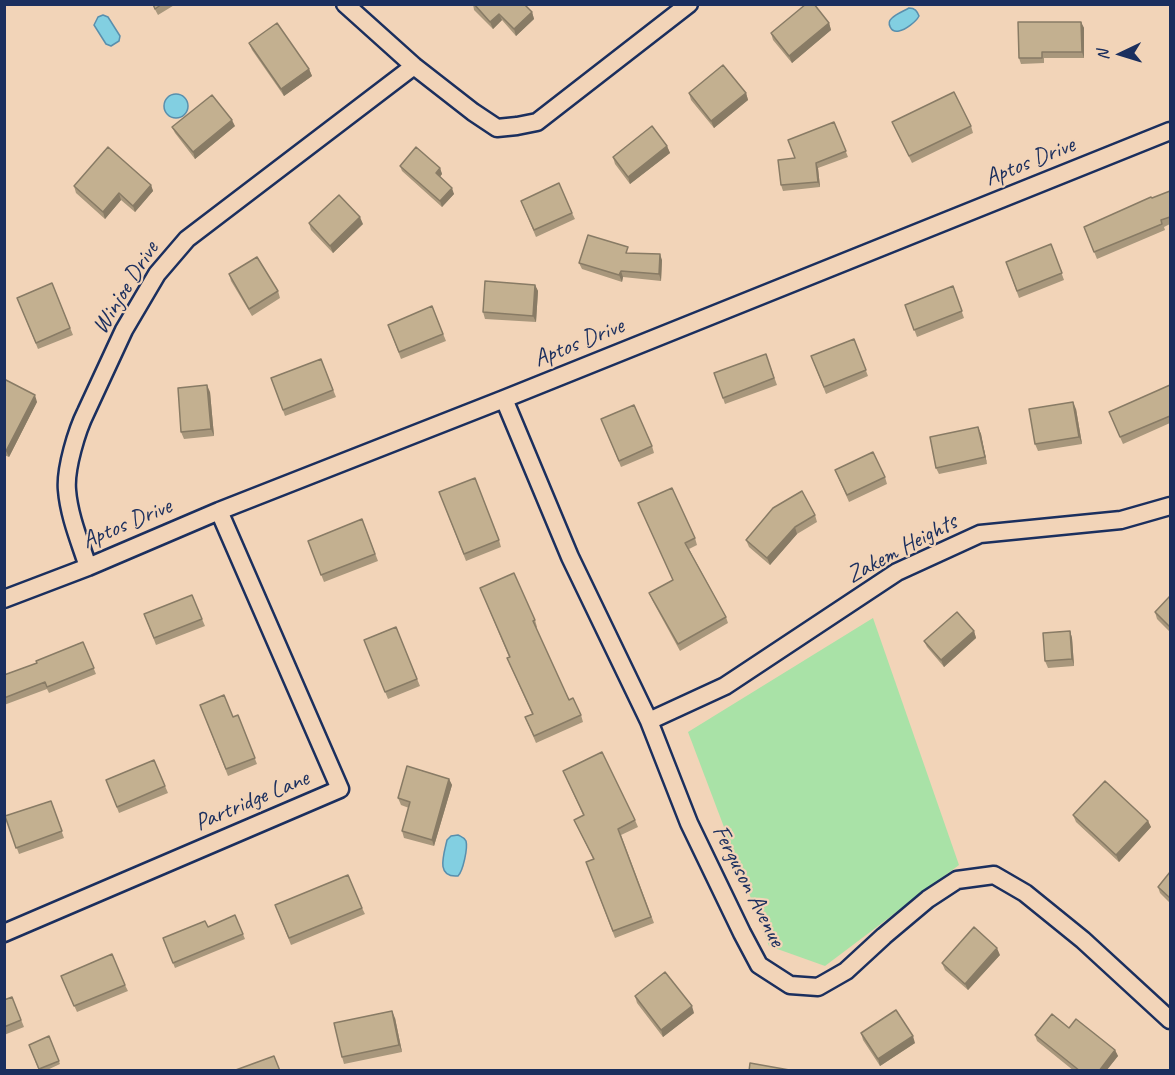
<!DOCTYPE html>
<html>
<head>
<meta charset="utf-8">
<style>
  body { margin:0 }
  #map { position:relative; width:1175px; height:1075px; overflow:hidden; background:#f2d4b8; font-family:Caveat,sans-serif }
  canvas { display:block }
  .frame { position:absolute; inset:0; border:6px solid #1b2f5e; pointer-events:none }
  .north { position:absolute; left:1091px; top:24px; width:60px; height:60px; -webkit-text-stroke:4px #f2d4b8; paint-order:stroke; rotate:266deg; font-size:16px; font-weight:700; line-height:24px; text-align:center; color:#1b2f5e }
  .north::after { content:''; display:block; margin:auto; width:21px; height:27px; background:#1b2f5e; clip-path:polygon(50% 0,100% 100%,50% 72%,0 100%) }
</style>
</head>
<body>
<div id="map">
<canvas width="1175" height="1075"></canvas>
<div class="frame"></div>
<div class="north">N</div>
</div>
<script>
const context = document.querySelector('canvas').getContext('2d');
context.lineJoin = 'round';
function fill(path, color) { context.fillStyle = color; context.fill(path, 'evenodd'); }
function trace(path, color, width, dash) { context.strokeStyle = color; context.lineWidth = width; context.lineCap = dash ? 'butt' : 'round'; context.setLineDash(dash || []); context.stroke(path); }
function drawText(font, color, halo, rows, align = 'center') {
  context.font = font + ' Caveat,sans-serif'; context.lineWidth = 4.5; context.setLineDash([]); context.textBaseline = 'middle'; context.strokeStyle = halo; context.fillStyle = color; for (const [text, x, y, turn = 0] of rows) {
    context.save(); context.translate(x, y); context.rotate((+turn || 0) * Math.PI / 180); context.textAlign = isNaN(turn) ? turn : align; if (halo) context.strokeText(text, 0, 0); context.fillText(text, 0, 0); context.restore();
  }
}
fill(new Path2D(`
  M873,618L959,865L825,966L769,946L688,732Z`), '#a9e2a7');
const water = new Path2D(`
  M909,8C915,8 917,11 919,16C916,22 905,30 899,31C891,33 886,23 892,18C896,14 904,11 909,8Z
  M103,15L108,17L120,36L119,41L111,46L106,44L94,25L98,17Z
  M164 106a12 12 0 1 1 24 0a12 12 0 1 1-24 0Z
  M458,835C462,837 464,837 466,841C468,848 463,871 458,876C435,878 444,854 447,840L451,836Z`);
fill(water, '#82cfe1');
trace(water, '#598fad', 1.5);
const minor = new Path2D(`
  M345,4L414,66L473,112L497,128L517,126L537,122L689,4
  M504,399L570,557L649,721L689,823L742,933L759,965L790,985L818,987L846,971L884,936L928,899L957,880L994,875L1025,893L1083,940L1170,1020
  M88,567C80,542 69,516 67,490C65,469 77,430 86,412L124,330L157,274L187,239L414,66
  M4,599L88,567L219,511L504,399L1170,131
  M649,721L725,686L897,572L980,534L1121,520L1170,506
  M4,933L340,789L219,511`);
trace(minor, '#1b2f5e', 21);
trace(minor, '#f2d4b8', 16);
fill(new Path2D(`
  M152,4H176L158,15Z
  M473,4H524L532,12L534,19L516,36L502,20L493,29L474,10Z
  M1081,22L1084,28V58H1044V63L1021,64L1019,58Z
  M829,23L831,30L792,63L773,40L771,33Z
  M249,43L309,69L312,76L284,96L252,50Z
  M689,93H746L748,100L714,128L691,100Z
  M834,122L848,157L818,168L820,187L783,191L781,185L795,158Z
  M892,122L971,126L973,133L912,163Z
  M235,126L195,159L175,133L172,127Z
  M667,146L670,153L630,184L615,164L613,157Z
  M400,166L440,168L442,174L440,177L454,194L442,207L402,171Z
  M151,185L153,191L135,212L121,200L105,219L76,193L74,186Z
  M1170,191V224L1164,227L1165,230L1097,259L1084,227Z
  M521,201L572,213L575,219L536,237Z
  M309,223L363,224L333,253L311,230Z
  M1051,244L1064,280L1019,298L1006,262Z
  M630,253L662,260L661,281L623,277L622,282L582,269L579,263Z
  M229,274L278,291L280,298L252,316L231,281Z
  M52,283L73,335L38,349L17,298Z
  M535,285L538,291L536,322L485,319L483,312Z
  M953,286L964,318L917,337L905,305Z
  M432,306L446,341L401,359L388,325Z
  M854,339L868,376L826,394L811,356Z
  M766,354L777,385L725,404L714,373Z
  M321,359L336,397L285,416L271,378Z
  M4,379L37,402L9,457L4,455Z
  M1170,385V423L1123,444L1112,419Z
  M210,392L214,436L184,439L181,432Z
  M1076,409L1082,444L1038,451L1035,444Z
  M604,426L652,446L654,453L621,467Z
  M978,427L981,434L987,464L939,474L936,468Z
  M835,470L885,477L887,484L849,502Z
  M439,492L499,540L501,547L466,561Z
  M638,503L695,538L697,545L689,549L726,617L728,623L680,651L652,600L649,593L673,580Z
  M815,515L817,522L797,534L770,565L749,547L746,540Z
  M362,519L378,561L324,582L308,541Z
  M483,595L535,620L537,627L536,628L569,700L581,715L583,722L536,743L525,717L532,714L510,665L507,658L509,657Z
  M1170,596V632L1157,619L1155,612Z
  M144,614L202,619L205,626L156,645Z
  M396,627L420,686L388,699L364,640Z
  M974,631L976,638L944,667L927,647L924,641Z
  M1070,631L1072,638L1074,666L1048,668L1045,661Z
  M83,642L96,674L49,693L47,689L4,705V675L37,663Z
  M200,705L233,717L238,715L257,764L228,776Z
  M154,760L168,793L119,813L106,780Z
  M563,771L635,820L638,827L621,835L654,923L615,938L586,862L593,859L574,820L583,815Z
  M449,779L452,785L434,846L404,838L402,831L409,808L401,805L398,798Z
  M51,801L64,838L19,854L5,816Z
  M1073,815L1148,821L1151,827L1119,862L1076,822Z
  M1170,872V903L1160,893L1158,887Z
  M275,905L362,908L365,914L291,945Z
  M235,915L245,939L175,968L163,938L208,927Z
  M1000,955L968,990L945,970L942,963Z
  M61,976L125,985L128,991L77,1012Z
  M635,996L694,1013L663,1037L637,1003Z
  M12,997L24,1027L4,1035V1000Z
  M395,1018L402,1052L344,1064L342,1057Z
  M1069,1028L1115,1050L1118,1056L1106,1071H1074L1037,1041L1035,1035Z
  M861,1033L915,1043L880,1066L863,1040Z
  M49,1036L60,1064L45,1071H39L29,1045Z`), '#a8977c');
fill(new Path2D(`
  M532,12L534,19L516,36L514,29Z
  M499,14L502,20L493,29L490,22Z
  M1081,22L1084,28V58L1082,52Z
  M829,23L831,30L792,63L789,56Z
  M309,69L312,76L284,96L281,89Z
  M746,93L748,100L714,128L711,121Z
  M232,120L235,126L195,159L193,152Z
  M667,146L670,153L630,184L628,177Z
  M816,163L818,168L820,187L818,182Z
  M440,168L442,174L438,179L436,173Z
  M151,185L153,191L135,212L133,206Z
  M452,188L454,194L442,207L440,201Z
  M119,193L121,200L105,219L103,212Z
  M360,217L363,224L333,253L330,246Z
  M660,254L662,260L661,281L659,274Z
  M621,271L623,277L622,282L619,275Z
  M535,285L538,291L536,322L533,316Z
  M207,385L210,392L214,436L211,429Z
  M35,395L37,402L9,457L6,451Z
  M1073,402L1076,409L1082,444L1079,437Z
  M978,427L981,434L987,464L985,457Z
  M795,527L797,534L770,565L767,558Z
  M974,631L976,638L944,667L941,660Z
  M1070,631L1072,638L1074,666L1072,659Z
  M449,779L452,785L434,846L432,840Z
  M1148,821L1151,827L1119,862L1116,855Z
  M997,948L1000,955L968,990L965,984Z
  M692,1006L694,1013L663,1037L661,1030Z
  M392,1011L395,1018L402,1052L399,1045Z
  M913,1036L915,1043L880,1066L878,1059Z
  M1115,1050L1118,1056L1106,1071H1099Z`), '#887b65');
const building = new Path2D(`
  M153,4H162L155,9Z
  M474,4H524L532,12L514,29L499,14L490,22Z
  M806,4H814L829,23L789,56L771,33Z
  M1018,22H1081L1082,52H1042V58H1019Z
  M277,23L309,69L281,89L249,43Z
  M723,65L746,93L711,121L689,93Z
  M954,92L971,126L909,156L892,122Z
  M212,95L232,120L193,152L172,127Z
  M834,122L846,151L816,163L818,182L781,185L778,160L795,158L788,140Z
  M652,126L667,146L628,177L613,157Z
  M108,147L151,185L133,206L119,193L103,212L74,186Z
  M416,147L440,168L436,173L452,188L440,201L400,166Z
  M559,183L572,213L534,230L521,201Z
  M1170,191V217L1161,220L1162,224L1094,252L1084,227L1151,197L1152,198Z
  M339,195L360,217L330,246L309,223Z
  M588,235L628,247L626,253L660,254L659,274L621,271L619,275L579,263Z
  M1051,244L1062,273L1017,291L1006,262Z
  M257,257L278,291L249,309L229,274Z
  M485,281L535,285L533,316L483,312Z
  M52,283L70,328L36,343L17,298Z
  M953,286L962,311L914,330L905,305Z
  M432,306L443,334L399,352L388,325Z
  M854,339L866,370L824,387L811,356Z
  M766,354L774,378L723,398L714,373Z
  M321,359L333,390L283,410L271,378Z
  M4,379L35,395L6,451L4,450Z
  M207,385L211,429L181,432L178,388Z
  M1170,385V416L1120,437L1109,412Z
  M1073,402L1079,437L1035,444L1029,409Z
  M634,405L652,446L619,461L601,419Z
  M978,427L985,457L936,468L930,437Z
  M873,452L885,477L847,495L835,470Z
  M475,478L499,540L464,554L439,492Z
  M672,488L695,538L685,543L726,617L678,644L649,593L673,580L638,503Z
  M802,491L815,515L795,527L767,558L746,540L773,508Z
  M362,519L375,554L321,575L308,541Z
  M514,573L535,620L533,621L569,700L573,698L581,715L534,736L525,717L533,714L507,658L510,657L480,588Z
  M192,595L202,619L154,638L144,614Z
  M1170,596V627L1155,612Z
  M957,612L974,631L941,660L924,641Z
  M396,627L417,679L385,692L364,640Z
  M1070,631L1072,659L1045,661L1043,633Z
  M83,642L94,668L47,687L45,682L4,698V675L37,663L36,661Z
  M224,695L233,717L238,715L255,758L226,769L200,705Z
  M602,752L635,820L618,829L651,917L613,931L586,862L594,859L574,820L584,815L563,771Z
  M154,760L165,786L117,807L106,780Z
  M407,766L449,779L432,840L402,831L410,802L398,798Z
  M1105,781L1148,821L1116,855L1073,815Z
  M51,801L62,831L16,848L5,816Z
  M1170,872V898L1158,887Z
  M348,875L362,908L289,938L275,905Z
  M235,915L243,934L173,963L163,938L205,921L208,927Z
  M974,927L997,948L965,984L942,963Z
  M112,954L125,985L74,1006L61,976Z
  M665,972L692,1006L661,1030L635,996Z
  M12,997L21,1020L4,1027V1000Z
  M896,1010L913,1036L878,1059L861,1033Z
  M392,1011L399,1045L342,1057L334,1023Z
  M1052,1014L1069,1028L1076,1019L1115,1050L1099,1071H1080L1035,1035Z
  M49,1036L59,1061L39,1069L29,1045Z
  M274,1056L280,1071H233Z
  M750,1063L795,1071H749Z`);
fill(building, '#c3b090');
trace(building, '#887b65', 1.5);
drawText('24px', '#1b2f5e', '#f2d4b8', [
  ["Aptos Drive",1030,162,-22],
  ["Winjoe Drive",126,288,-58],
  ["Aptos Drive",579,343,-22],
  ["Aptos Drive",127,524,-23],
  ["Zakem Heights",902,549,-28],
  ["Partridge Lane",252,801,-23],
  ["Ferguson Avenue",748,886,63]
]);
</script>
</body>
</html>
